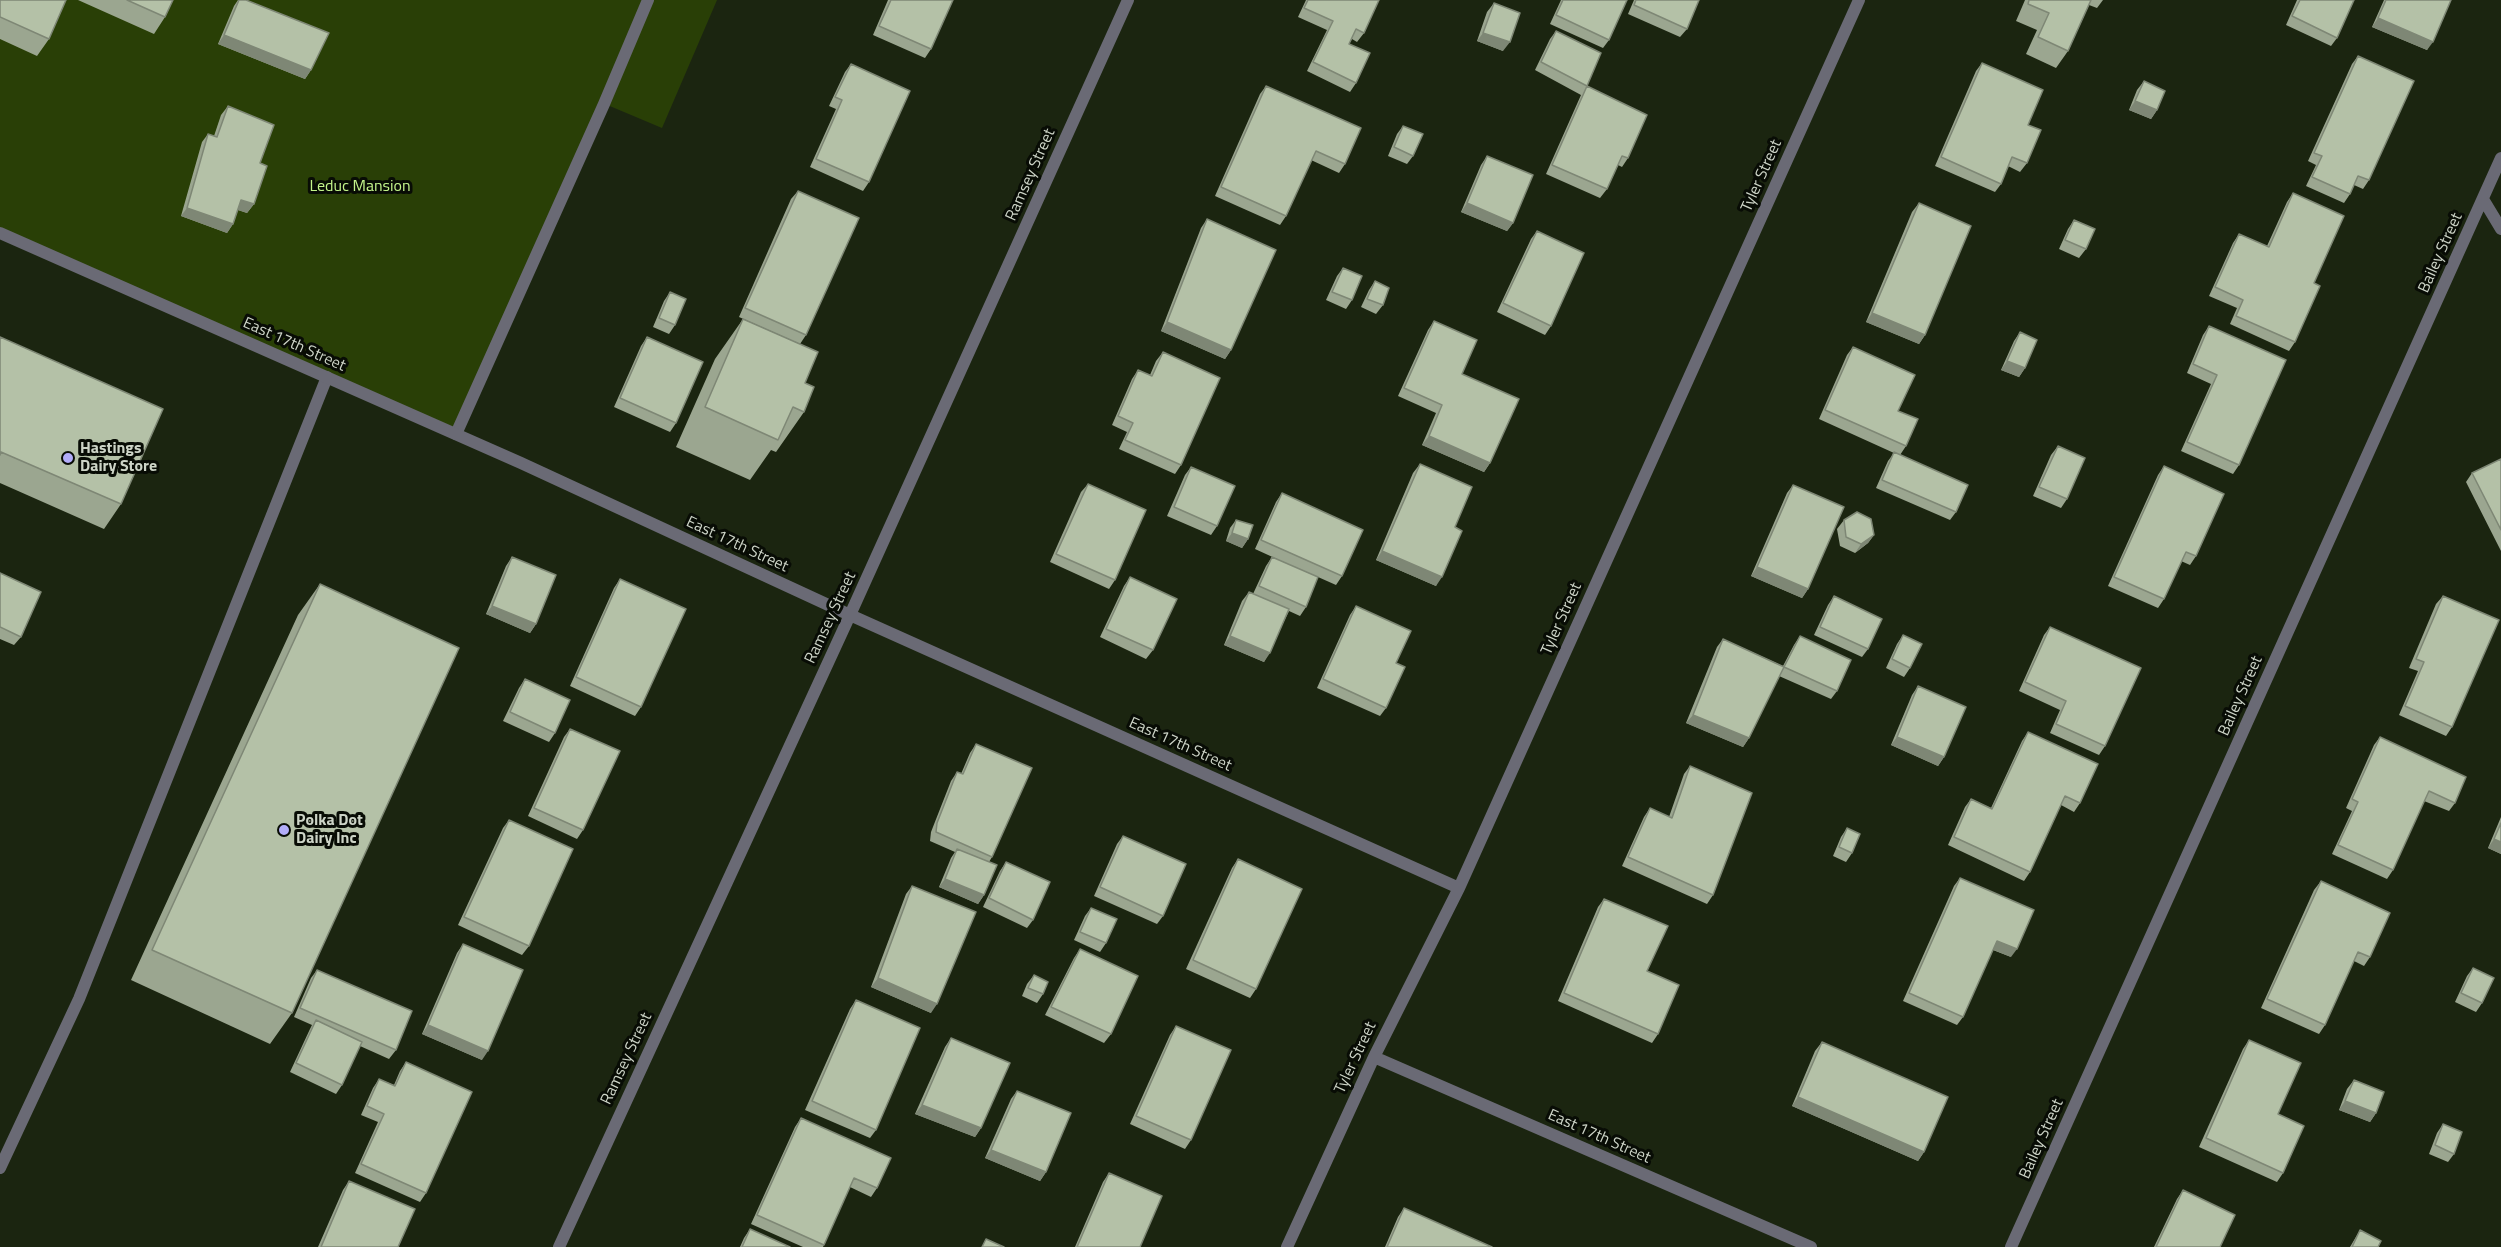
<!DOCTYPE html>
<html>
<head>
<meta charset="utf-8">
<style>
  body { margin:0 }
  canvas { display:block; background:#1b2510 }
</style>
</head>
<body>
<canvas width="2501" height="1247"></canvas>
<script>
const context = document.querySelector('canvas').getContext('2d');
context.lineJoin = 'round';
function fill(path, color) { context.fillStyle = color; context.fill(path, 'evenodd'); }
function trace(path, color, width, dash) { context.strokeStyle = color; context.lineWidth = width; context.lineCap = dash ? 'butt' : 'round'; context.setLineDash(dash || []); context.stroke(path); }
function drawText(font, color, halo, rows, align = 'center') {
  context.font = font + ' "Titillium Web",sans-serif'; context.lineWidth = 6; context.setLineDash([]); context.textBaseline = 'middle'; context.strokeStyle = halo; context.fillStyle = color; for (const [text, x, y, turn = 0] of rows) {
    context.save(); context.translate(x, y); context.rotate((+turn || 0) * Math.PI / 180); context.textAlign = isNaN(turn) ? turn : align; if (halo) context.strokeText(text, 0, 0); context.fillText(text, 0, 0); context.restore();
  }
}
fill(new Path2D(`
  M0,0H717L662,128L605,104L456,434L0,233Z`), '#293f06');
trace(new Path2D(`
  M456,434L604,104L648,0
  M0,1168L79,999L327,377`), '#6a6a75', 12);
trace(new Path2D(`
  M2483,199L2501,229
  M0,233L521,463L850,615L1459,888
  M1374,1057L1811,1247
  M559,1247L850,615L1128,0
  M1287,1247L1374,1057L1459,888L1859,0
  M2011,1247L2501,158`), '#6a6a75', 12);
fill(new Path2D(`
  M0,0L49,39L37,56L0,39Z
  M78,0H173L165,17L154,34Z
  M238,0H246L311,70L305,79L218,44L234,6Z
  M888,0H953L931,49L925,58L873,35Z
  M1306,0H1379L1364,33L1357,42L1352,39L1349,44L1356,83L1350,92L1307,71L1327,30L1298,17Z
  M1561,0H1627L1609,40L1603,48L1550,24Z
  M1634,0H1699L1687,29L1680,37L1628,14Z
  M2025,0H2103L2097,8L2089,5L2068,51L2056,68L2026,54L2037,30L2016,21Z
  M2297,0H2354L2337,38L2331,46L2286,25Z
  M2384,0H2451L2427,50L2372,27Z
  M1494,3L1503,51L1477,41L1487,12Z
  M1556,31L1628,158L1622,167L1618,165L1607,189L1600,198L1546,174L1581,95L1535,70L1550,39Z
  M2358,56L2369,180L2363,189L2354,185L2350,194L2344,203L2306,186L2316,165L2308,161L2352,64Z
  M1982,63L2028,125L2027,163L2020,172L2008,166L2001,184L1995,192L1935,166L1976,71Z
  M851,64L869,182L863,191L810,167L836,109L829,106L845,72Z
  M2144,81L2157,110L2151,119L2129,110L2137,90Z
  M1266,86L1345,164L1339,173L1311,160L1286,216L1280,225L1215,196L1260,94Z
  M228,106L260,163L254,204L247,213L238,210L233,224L227,233L181,216L202,142L208,134L214,136L221,115Z
  M1403,126L1413,156L1407,164L1388,156L1397,134Z
  M1487,156L1513,223L1507,231L1461,212L1481,165Z
  M798,191L806,335L800,344L739,317L791,199Z
  M2293,193L2314,283L2295,342L2289,351L2230,324L2237,308L2209,296L2233,243L2239,234L2267,246L2287,202Z
  M1919,203L1925,335L1919,344L1866,322L1912,212Z
  M1207,219L1231,350L1225,359L1161,331L1201,228Z
  M2074,220L2086,249L2079,258L2059,249L2068,229Z
  M1537,231L1551,326L1545,335L1497,312L1531,239Z
  M1343,268L1352,300L1346,309L1326,300L1337,276Z
  M1375,281L1383,305L1376,314L1361,307L1369,290Z
  M670,292L675,325L669,334L653,327L664,301Z
  M743,319L805,383L804,412L776,452L771,450L750,480L676,447L715,359Z
  M1434,321L1462,374L1490,463L1484,472L1422,445L1436,413L1398,396L1428,330Z
  M2209,326L2239,465L2233,474L2181,451L2211,384L2187,373L2203,335Z
  M2020,332L2025,368L2019,377L2001,370L2014,341Z
  M0,337L121,504L104,529L0,483Z
  M647,337L676,423L670,432L614,407L641,346Z
  M1853,347L1898,411L1906,446L1900,455L1956,512L1950,520L1876,488L1888,461L1894,453L1819,419L1847,355Z
  M1163,352L1181,465L1175,474L1119,449L1127,432L1112,425L1132,379L1138,370L1150,375L1156,361Z
  M2058,446L2067,499L2061,508L2033,496L2051,455Z
  M2501,459V551L2466,482L2472,473Z
  M1420,464L1455,527L1436,586L1376,560L1413,473Z
  M2164,466L2196,556L2190,565L2181,561L2164,599L2158,608L2108,586L2158,475Z
  M1191,467L1217,526L1211,535L1167,516L1185,475Z
  M1088,484L1115,580L1109,589L1050,562L1081,492Z
  M1793,485L1808,589L1802,598L1751,576L1787,493Z
  M1282,493L1342,576L1336,585L1318,577L1306,607L1300,616L1289,611L1264,662L1224,645L1242,601L1249,592L1253,594L1266,566L1272,557L1301,570L1255,549L1276,502Z
  M1236,520L1248,539L1242,548L1226,541L1230,528Z
  M1844,520L1874,535L1868,543L1855,553L1840,546L1837,529Z
  M512,557L536,624L530,633L486,614L506,566Z
  M0,573L21,637L14,645L0,639Z
  M1130,577L1153,650L1146,659L1100,637L1124,586Z
  M620,579L641,707L635,716L570,686L614,588Z
  M320,584L292,1013L270,1044L131,980L298,615Z
  M1834,596L1868,649L1862,657L1814,635L1828,605Z
  M2443,596L2452,727L2446,736L2399,715L2418,671L2409,668L2436,604Z
  M1356,606L1396,663L1386,708L1380,716L1317,688L1350,615Z
  M2050,627L2105,746L2099,755L2050,733L2060,710L2019,691L2044,635Z
  M1903,635L1910,668L1904,677L1886,668L1897,644Z
  M1800,636L1837,691L1831,699L1779,676L1749,738L1743,747L1686,723L1717,647L1723,639L1783,666L1794,645Z
  M525,679L555,733L549,742L503,721L519,688Z
  M1918,686L1944,757L1938,766L1891,745L1912,695Z
  M570,729L583,830L577,839L528,816L564,737Z
  M2028,732L2080,803L2074,812L2061,805L2030,872L2024,881L1948,845L1965,807L1971,799L1991,808L2022,741Z
  M2380,737L2455,803L2449,811L2424,801L2393,870L2387,879L2332,854L2352,811L2346,808L2374,745Z
  M976,744L992,857L989,862L984,895L978,904L939,887L951,858L955,852L930,841L931,832L951,781L957,772L961,774L970,753Z
  M1690,766L1713,895L1707,904L1622,866L1644,817L1650,808L1669,817L1684,774Z
  M2501,817V854L2488,848Z
  M509,820L529,946L522,955L458,925L503,828Z
  M1847,828L1852,853L1846,862L1833,856L1841,837Z
  M1123,836L1163,916L1157,924L1094,896L1117,844Z
  M1238,859L1256,989L1250,998L1186,969L1232,868Z
  M1006,862L1033,920L1027,928L983,907L1000,871Z
  M1960,878L2011,957L1993,950L1963,1017L1957,1025L1903,1001L1954,886Z
  M2321,881L2370,957L2364,966L2354,961L2325,1025L2319,1034L2261,1008L2314,890Z
  M912,886L931,1013L871,987L906,894Z
  M1604,899L1647,971L1658,1034L1652,1043L1558,1001L1598,907Z
  M1091,908L1106,943L1100,952L1074,940L1085,916Z
  M463,944L482,1060L422,1034L457,953Z
  M1080,949L1111,1034L1104,1043L1045,1015L1074,958Z
  M2473,968L2482,1003L2476,1012L2455,1002L2467,976Z
  M317,970L396,1050L389,1059L360,1046L342,1085L336,1094L290,1072L310,1029L312,1025L294,1017L311,978Z
  M1034,975L1043,994L1037,1003L1022,996L1027,984Z
  M856,1000L876,1130L870,1138L805,1110L850,1009Z
  M1176,1026L1191,1140L1185,1149L1130,1124L1170,1035Z
  M951,1038L981,1128L975,1137L915,1114L945,1047Z
  M2249,1040L2278,1114L2283,1173L2277,1182L2199,1147L2243,1049Z
  M1822,1042L1924,1152L1918,1161L1792,1106L1815,1051Z
  M406,1062L426,1193L420,1202L355,1173L378,1122L361,1115L373,1088L379,1079L394,1085L400,1071Z
  M2354,1080L2376,1113L2370,1122L2339,1110L2347,1089Z
  M1017,1091L1046,1172L1040,1181L985,1158L1011,1099Z
  M801,1118L877,1188L871,1197L850,1187L823,1247H803L751,1224L795,1127Z
  M2443,1124L2454,1154L2448,1162L2429,1154L2437,1133Z
  M1109,1173L1140,1247H1075L1103,1182Z
  M349,1181L398,1247H318L343,1190Z
  M2183,1190L2220,1247H2154L2177,1199Z
  M1404,1208L1492,1247H1385L1398,1217Z
  M750,1229L790,1247H740L744,1238Z
  M2360,1230L2378,1247H2350Z`), '#9ba690');
fill(new Path2D(`
  M2378,18L2433,42L2427,50L2372,27Z
  M1483,33L1510,42L1503,51L1477,41Z
  M224,35L311,70L305,79L218,44Z
  M2135,101L2157,110L2151,119L2129,110Z
  M241,200L254,204L247,213L235,209Z
  M1467,203L1513,223L1507,231L1461,212Z
  M187,208L233,224L227,233L181,216Z
  M1872,313L1925,335L1919,344L1866,322Z
  M1167,322L1231,350L1225,359L1161,331Z
  M2007,361L2025,368L2019,377L2001,370Z
  M1429,436L1490,463L1484,472L1422,445Z
  M1232,533L1248,539L1242,548L1226,541Z
  M1874,535L1868,543L1855,553L1861,544Z
  M1382,551L1442,577L1436,586L1376,560Z
  M1757,567L1808,589L1802,598L1751,576Z
  M492,606L536,624L530,633L486,614Z
  M1230,636L1270,653L1264,662L1224,645Z
  M1693,715L1749,738L1743,747L1686,723Z
  M1897,737L1944,757L1938,766L1891,745Z
  M2494,839L2501,842V854L2488,848Z
  M945,879L984,895L978,904L939,887Z
  M1997,941L2017,949L2011,957L1991,949Z
  M878,978L937,1004L931,1013L871,987Z
  M428,1025L488,1051L482,1060L422,1034Z
  M1798,1097L1924,1152L1918,1161L1792,1106Z
  M2345,1101L2376,1113L2370,1122L2339,1110Z
  M922,1105L981,1128L975,1137L915,1114Z
  M991,1150L1046,1172L1040,1181L985,1158Z`), '#7e8775');
const building = new Path2D(`
  M0,0H66L49,39L0,17Z
  M127,0H173L165,17Z
  M239,0H246L329,33L311,70L224,35Z
  M891,0H953L931,49L879,26Z
  M1308,0H1379L1364,33L1356,29L1349,44L1370,53L1356,83L1313,62L1333,21L1304,8Z
  M1563,0H1627L1609,40L1556,15Z
  M1636,0H1699L1687,29L1634,5Z
  M2029,0H2091L2068,51L2038,37L2049,13L2028,4Z
  M2300,0H2354L2337,38L2292,16Z
  M2386,0H2451L2433,42L2378,18Z
  M1494,3L1520,13L1510,42L1483,33Z
  M1556,31L1601,53L1587,86L1647,115L1628,158L1622,156L1607,189L1552,165L1587,86L1541,62Z
  M2358,56L2414,81L2369,180L2358,176L2350,194L2312,177L2322,156L2314,153Z
  M1982,63L2043,90L2028,125L2041,130L2027,163L2012,157L2001,184L1941,157Z
  M851,64L910,91L869,182L816,159L842,100L835,97Z
  M2144,81L2165,91L2157,110L2135,101Z
  M1266,86L1361,128L1345,164L1316,151L1286,216L1221,187Z
  M228,106L274,125L260,163L267,166L254,204L241,200L233,224L187,208L208,134L217,137Z
  M1403,126L1423,134L1413,156L1394,147Z
  M1487,156L1533,175L1513,223L1467,203Z
  M798,191L859,218L806,335L745,308Z
  M2293,193L2344,216L2314,283L2320,286L2295,342L2236,316L2243,300L2215,287L2239,234L2269,247Z
  M1919,203L1971,226L1925,335L1872,313Z
  M1207,219L1276,250L1231,350L1167,322Z
  M2074,220L2095,229L2086,249L2065,240Z
  M1537,231L1584,253L1551,326L1503,303Z
  M1343,268L1362,276L1352,300L1332,292Z
  M1375,281L1389,288L1383,305L1367,299Z
  M670,292L686,299L675,325L659,318Z
  M743,319L818,352L805,383L814,387L804,412L793,407L778,440L705,407Z
  M1434,321L1477,340L1462,374L1519,399L1490,463L1429,436L1442,405L1404,388Z
  M2209,326L2286,360L2239,465L2187,442L2217,375L2193,364Z
  M2020,332L2037,340L2025,368L2007,361Z
  M0,337L163,409L121,504L1,452L0,455Z
  M647,337L703,362L676,423L620,398Z
  M1853,347L1915,375L1898,411L1918,419L1906,446L1825,410Z
  M1163,352L1220,378L1181,465L1125,440L1133,423L1118,416L1138,370L1152,376Z
  M2058,446L2085,458L2067,499L2039,487Z
  M1894,452L1968,485L1956,512L1882,480Z
  M2501,459V530L2472,473Z
  M1420,464L1472,487L1455,527L1462,531L1442,577L1382,551Z
  M2164,466L2224,494L2196,556L2186,552L2164,599L2114,577Z
  M1191,467L1235,486L1217,526L1174,507Z
  M1088,484L1146,510L1115,580L1056,554Z
  M1793,485L1844,507L1808,589L1757,567Z
  M1282,493L1363,530L1342,576L1261,540Z
  M1857,512L1871,519L1874,535L1861,544L1846,537L1844,520Z
  M1236,520L1253,525L1248,539L1232,533Z
  M512,557L556,575L536,624L492,606Z
  M1272,557L1318,577L1306,607L1259,586Z
  M0,573L41,592L21,637L0,627Z
  M1130,577L1177,599L1153,650L1106,629Z
  M620,579L686,609L641,707L576,677Z
  M320,584L459,648L292,1013L152,950Z
  M1249,592L1289,609L1270,653L1230,636Z
  M1834,596L1882,619L1868,649L1820,627Z
  M2443,596L2499,620L2452,727L2405,706L2424,662L2416,659Z
  M1356,606L1411,631L1396,663L1405,667L1386,708L1323,679Z
  M2050,627L2141,668L2105,746L2056,724L2066,701L2025,682Z
  M1903,635L1922,644L1910,668L1892,659Z
  M1800,636L1851,660L1837,691L1784,667Z
  M1723,639L1784,667L1749,738L1693,715Z
  M525,679L570,700L555,733L510,712Z
  M1918,686L1966,707L1944,757L1897,737Z
  M570,729L620,751L583,830L534,808Z
  M2028,732L2098,764L2080,803L2065,796L2030,872L1954,837L1971,799L1992,809Z
  M2380,737L2466,777L2455,803L2429,791L2393,870L2338,845L2358,802L2352,799Z
  M976,744L1032,768L992,857L936,832L937,823L957,772L963,774Z
  M1690,766L1752,793L1713,895L1628,857L1650,808L1672,818Z
  M509,820L573,849L529,946L464,917Z
  M2501,823V842L2494,839Z
  M1847,828L1860,834L1852,853L1839,847Z
  M1123,836L1186,864L1163,916L1100,887Z
  M957,849L997,865L984,895L945,879Z
  M1238,859L1302,889L1256,989L1193,960Z
  M1006,862L1050,882L1033,920L989,898Z
  M1960,878L2034,910L2017,949L1997,941L1963,1017L1909,993Z
  M2321,881L2390,913L2370,957L2358,952L2325,1025L2267,999Z
  M912,886L976,912L937,1004L878,978Z
  M1604,899L1668,926L1647,971L1679,985L1658,1034L1564,993Z
  M1091,908L1117,919L1106,943L1080,932Z
  M463,944L523,970L488,1051L428,1025Z
  M1080,949L1138,976L1111,1034L1051,1007Z
  M2473,968L2494,978L2482,1003L2461,993Z
  M317,970L412,1011L396,1050L300,1008Z
  M1034,975L1048,982L1043,994L1028,988Z
  M856,1000L920,1028L876,1130L812,1101Z
  M316,1020L362,1042L342,1085L296,1063Z
  M1176,1026L1231,1050L1191,1140L1136,1116Z
  M951,1038L1010,1063L981,1128L922,1105Z
  M2249,1040L2301,1063L2278,1114L2304,1126L2283,1173L2206,1138Z
  M1822,1042L1948,1097L1924,1152L1798,1097Z
  M406,1062L472,1092L426,1193L361,1164L384,1114L367,1106L379,1079L395,1086Z
  M2354,1080L2384,1092L2376,1113L2345,1101Z
  M1017,1091L1071,1113L1046,1172L991,1150Z
  M801,1118L891,1158L877,1188L854,1178L824,1245L757,1215Z
  M2443,1124L2462,1132L2454,1154L2435,1145Z
  M1109,1173L1162,1196L1140,1247H1077Z
  M349,1181L415,1209L398,1247H321Z
  M2183,1190L2235,1215L2220,1247H2156Z
  M1404,1208L1492,1247H1387Z
  M750,1229L790,1247H742Z
  M2360,1230L2381,1241L2378,1247H2352Z
  M986,1239L1004,1247H982Z`);
fill(building, '#b4c1a7');
trace(building, '#7e8775', 1.5);
for (const [x, y, r, color] of [
  [68,458,6,"#b2adf9"],
  [284,830,6,"#b2adf9"]
]) { const dot = new Path2D(); dot.arc(x, y, r, 0, 2 * Math.PI); context.fillStyle = color; context.fill(dot); trace(dot, '#080c05', 2); }
drawText('16px', '#cdd4c7', '#080c05', [
  ["Ramsey Street",1031,175,-66],
  ["Tyler Street",1762,176,-66],
  ["Bailey Street",2441,253,-66],
  ["East 17th Street",294,345,24],
  ["East 17th Street",737,545,25],
  ["Ramsey Street",831,618,-65],
  ["Tyler Street",1562,619,-66],
  ["Bailey Street",2241,696,-66],
  ["East 17th Street",1180,745,24],
  ["Tyler Street",1356,1058,-65],
  ["Ramsey Street",627,1059,-65],
  ["East 17th Street",1599,1137,24],
  ["Bailey Street",2042,1139,-66]
]);
drawText('16px', '#c4f58b', '#080c05', [
  ["Leduc Mansion",360,187]
]);
drawText('bold 16px', '#cdd4c7', '#080c05', [
  ["Hastings",80,449],
  ["Dairy Store",80,467],
  ["Polka Dot",296,821],
  ["Dairy Inc",296,839]
], 'left');
</script>
</body>
</html>
